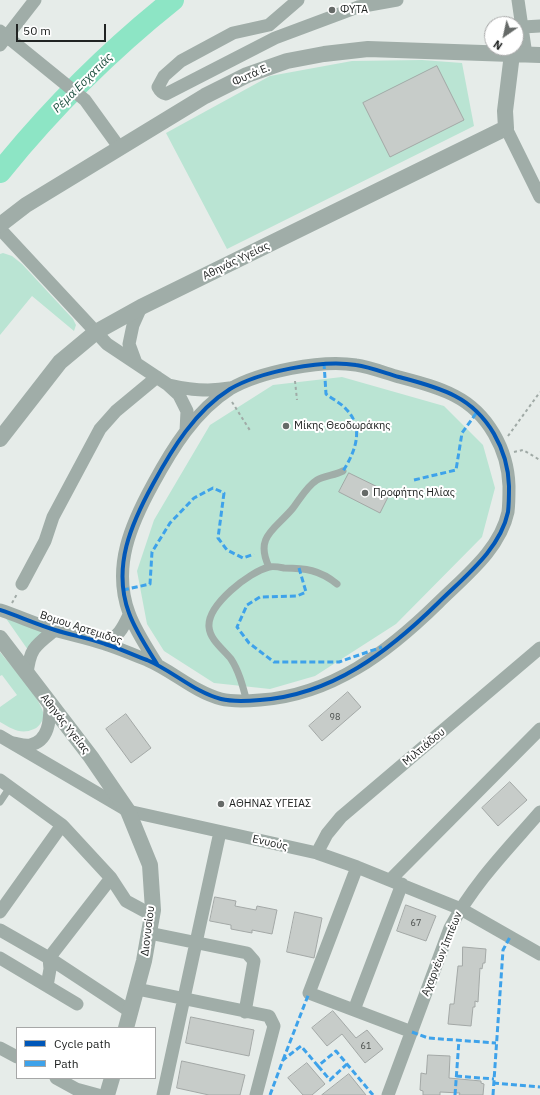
<!DOCTYPE html>
<html>
<head>
<meta charset="utf-8">
<style>
  body { margin:0 }
  #map { position:relative; width:540px; height:1095px; overflow:hidden; background:#e6ece9; font-family:"IBM Plex Sans",sans-serif }
  canvas { display:block }
  .legend { position:absolute; left:16px; top:1027px; width:140px; height:52px; box-sizing:border-box; background:#fff; border:1px solid #a6a7a7; margin:0; padding:5px 7px; list-style:none; font-size:12px; color:#212423 }
  .legend li { display:flex; align-items:center; gap:8px; height:20px }
  .legend b { width:20px; border:1px solid #a6a7a7 }
  .north { position:absolute; left:484px; top:16px; width:40px; height:40px; box-sizing:border-box; background:#fff; border:1px solid #a6a7a7; border-radius:50%; rotate:214deg; font-size:11px; font-weight:700; line-height:16px; text-align:center; color:#212423 }
  .north::after { content:''; display:block; margin:auto; width:14px; height:18px; background:#666a68; clip-path:polygon(50% 0,100% 100%,50% 72%,0 100%) }
  .scale { position:absolute; left:16px; top:24px; width:90px; height:18px; box-sizing:border-box; border:2px solid #212423; border-top:0; padding-left:5px; font-size:12px; line-height:14px; white-space:nowrap; color:#212423; -webkit-text-stroke:3px #fff; paint-order:stroke }
</style>
</head>
<body>
<div id="map">
<canvas width="540" height="1095"></canvas>
<ul class="legend">
<li><b style="height:5px;background:#0057b8"></b>Cycle path</li>
<li><b style="height:5px;background:#3ea2ea"></b>Path</li>
</ul>
<div class="north">N</div>
<div class="scale">50 m</div>
</div>
<script>
const context = document.querySelector('canvas').getContext('2d');
context.lineJoin = 'round';
function fill(path, color) { context.fillStyle = color; context.fill(path, 'evenodd'); }
function trace(path, color, width, dash) { context.strokeStyle = color; context.lineWidth = width; context.lineCap = dash ? 'butt' : 'round'; context.setLineDash(dash || []); context.stroke(path); }
function drawText(font, color, halo, rows, align = 'center') {
  context.font = font + ' "IBM Plex Sans",sans-serif'; context.lineWidth = 4; context.setLineDash([]); context.textBaseline = 'middle'; context.strokeStyle = halo; context.fillStyle = color; for (const [text, x, y, turn = 0] of rows) {
    context.save(); context.translate(x, y); context.rotate((+turn || 0) * Math.PI / 180); context.textAlign = isNaN(turn) ? turn : align; if (halo) context.strokeText(text, 0, 0); context.fillText(text, 0, 0); context.restore();
  }
}
fill(new Path2D(`
  M422,60L462,63L474,126L227,249L166,133L270,76L352,61Z
  M3,253L12,256L22,264L73,319L76,325L74,331L32,296L0,335V254Z
  M342,377L444,406L483,445L495,488L482,537L396,624L315,676L270,689L214,683L164,651L147,624L137,571L154,520L210,425L273,385Z
  M5,617L45,630L28,650Z
  M0,652C11,666 39,696 43,712C45,718 40,727 34,729C21,735 12,729 0,722V707L17,695L2,675L0,676Z`), '#bae4d3');
trace(new Path2D(`
  M0,172C51,109 109,51 173,0`), '#8de5c5', 22);
const building = new Path2D(`
  M437,66L464,120L390,157L363,103Z
  M349,473L390,493L380,513L339,492Z
  M348,692L361,707L322,741L309,726Z
  M126,714L151,748L131,763L106,729Z
  M510,782L527,800L498,826L482,808Z
  M215,897L236,901L235,906L256,910L257,906L277,910L272,934L252,930V933L231,929V925L210,921Z
  M406,905L436,916L426,941L397,931Z
  M295,912L322,918L314,958L287,952Z
  M463,947L486,949L485,963H483L482,969L480,968L478,1002L475,1001V1007H473L471,1026L448,1024L450,1004H454L458,966H462Z
  M333,1011L356,1038L367,1030L383,1049L365,1063L342,1034L327,1046L312,1028Z
  M191,1017L254,1030L249,1056L186,1043Z
  M428,1055L450,1056L449,1078L481,1081V1083L484,1084L483,1095H459L460,1093L440,1092V1095H423V1091L420,1090L421,1073L426,1074Z
  M182,1061L245,1075L240,1095H209L177,1088Z
  M307,1063L325,1084L312,1095H303L288,1078Z
  M349,1074L366,1095H322Z`);
fill(building, '#c7ccc9');
trace(building, '#a3a8a6', 1);
trace(new Path2D(`
  M295,381L297,400
  M232,402L251,432
  M508,436L540,392
  M514,452L523,450L540,460
  M12,603L17,594`), '#a0aaa6', 2, [3, 3]);
trace(new Path2D(`
  M269,567C254,536 276,529 293,508C300,499 307,486 317,480C324,476 335,475 343,471
  M247,702C243,687 239,671 231,659C223,649 210,640 209,627C207,605 249,572 269,567C273,566 279,567 284,568C305,568 320,570 337,584
  M0,802L10,787`), '#a0ada8', 7);
trace(new Path2D(`
  M298,0L269,25L233,33L181,61L164,76L158,87C160,91 162,93 166,94L275,38L358,7L397,0
  M518,0L526,55
  M523,27L540,26
  M0,31L85,100L119,147
  M0,45L35,0
  M506,128L540,197
  M0,229L107,344L167,384L179,395L187,411L186,431
  M136,363L129,344L133,325L141,307
  M169,385C190,390 208,392 230,388
  M22,584L45,541L53,517L100,429L116,411L157,377
  M0,610C18,616 36,624 55,630C71,635 89,638 105,644C119,648 133,655 147,660C173,671 194,692 221,699C233,702 248,701 260,700C332,695 388,652 438,603C464,577 500,550 508,512C509,504 509,494 509,486C508,450 488,413 455,396C438,387 418,382 399,377C385,373 370,367 356,365C322,359 259,372 230,389C195,411 172,449 153,484C131,524 112,567 129,613C135,630 147,648 157,664
  M103,643C118,638 123,628 129,615
  M27,674C30,648 35,646 55,630
  M0,736L128,811L317,853L357,867L461,909L540,954
  M14,743C19,744 25,746 30,745C49,741 50,720 50,704
  M0,780L62,825L111,878L126,901L152,915
  M317,853L327,834L341,817L540,648
  M357,867L309,993L412,1032
  M390,880L540,729
  M0,912L62,825
  M0,930L49,958L131,1012
  M149,933L247,953L254,961L245,1012
  M0,958L77,1004
  M47,986L50,969L49,958L111,878
  M137,989L269,1016L274,1026L256,1095
  M354,1010L402,884
  M0,1048L17,1057
  M56,1078L76,1089L98,1095
  M163,1095L220,832
  M388,1095L450,928C474,883 507,850 540,812`), '#a0ada8', 13);
trace(new Path2D(`
  M0,225L26,205L205,96L247,75L287,61L324,54L368,49L540,55
  M0,439L60,362L96,332L141,307L506,128L505,111L512,54
  M0,638L91,757L128,811L150,865L153,910L144,961L126,1028
  M107,1095L112,1078`), '#a0ada8', 16);
trace(new Path2D(`
  M324,363L326,394C332,399 341,403 346,409C365,428 355,452 343,471
  M414,480L456,470L462,433L477,412
  M299,568L306,592L297,596L260,597L247,605L237,627L249,643L274,662H339L382,647
  M123,590L150,584L152,552L170,523L194,498L213,488L224,493L218,538L227,550L243,558L254,554
  M412,1032L428,1038L496,1043
  M283,1060L309,993
  M318,1066L330,1080L347,1064
  M456,1076L494,1079
  M493,1083L540,1087
  M270,1095L283,1060L301,1046L318,1066L336,1051L373,1095
  M455,1095L459,1040
  M493,1095L503,950L510,937`), '#3ea2ea', 3, [6, 3]);
trace(new Path2D(`
  M0,610C18,616 36,624 55,630C71,635 89,638 105,644C119,648 133,655 147,660C173,671 194,692 221,699C233,702 248,701 260,700C332,695 388,652 438,603C464,577 500,550 508,512C509,504 509,494 509,486C508,450 488,413 455,396C438,387 418,382 399,377C385,373 370,367 356,365C322,359 259,372 230,389C195,411 172,449 153,484C131,524 112,567 129,613C135,630 147,648 157,664`), '#0057b8', 4);
for (const [x, y, r, color] of [
  [332,10,4,"#666a68"],
  [286,426,4,"#666a68"],
  [365,493,4,"#666a68"],
  [221,804,4,"#666a68"]
]) { const dot = new Path2D(); dot.arc(x, y, r, 0, 2 * Math.PI); context.fillStyle = color; context.fill(dot); trace(dot, '#fff', 1.5); }
drawText('9px', '#4a4e4c', null, [
  ["98",335,717],
  ["67",416,923],
  ["61",366,1046]
]);
drawText('11px', '#212423', '#fff', [
  ["ΦΥΤΑ",340,10],
  ["Μίκης Θεοδωράκης",294,426],
  ["Προφήτης Ηλίας",373,493],
  ["ΑΘΗΝΑΣ ΥΓΕΙΑΣ",229,804]
], 'left');
drawText('11px', '#212423', '#fff', [
  ["Φυτά Ε.",251,75,-23],
  ["Αθηνάς Υγείας",236,261,-26],
  ["Βομου Αρτεμιδος",81,628,18],
  ["Αθηνάς Υγείας",65,724,52],
  ["Μιλτιάδου",424,747,-40],
  ["Ενυούς",270,843,13],
  ["Διονυσίου",148,931,-83],
  ["Αχαρνέων Ιππέων",442,954,-68]
]);
drawText('italic 12px', '#1a4d3c', '#fff', [
  ["Ρέμα Εσχατιάς",83,83,-45]
]);
</script>
</body>
</html>
